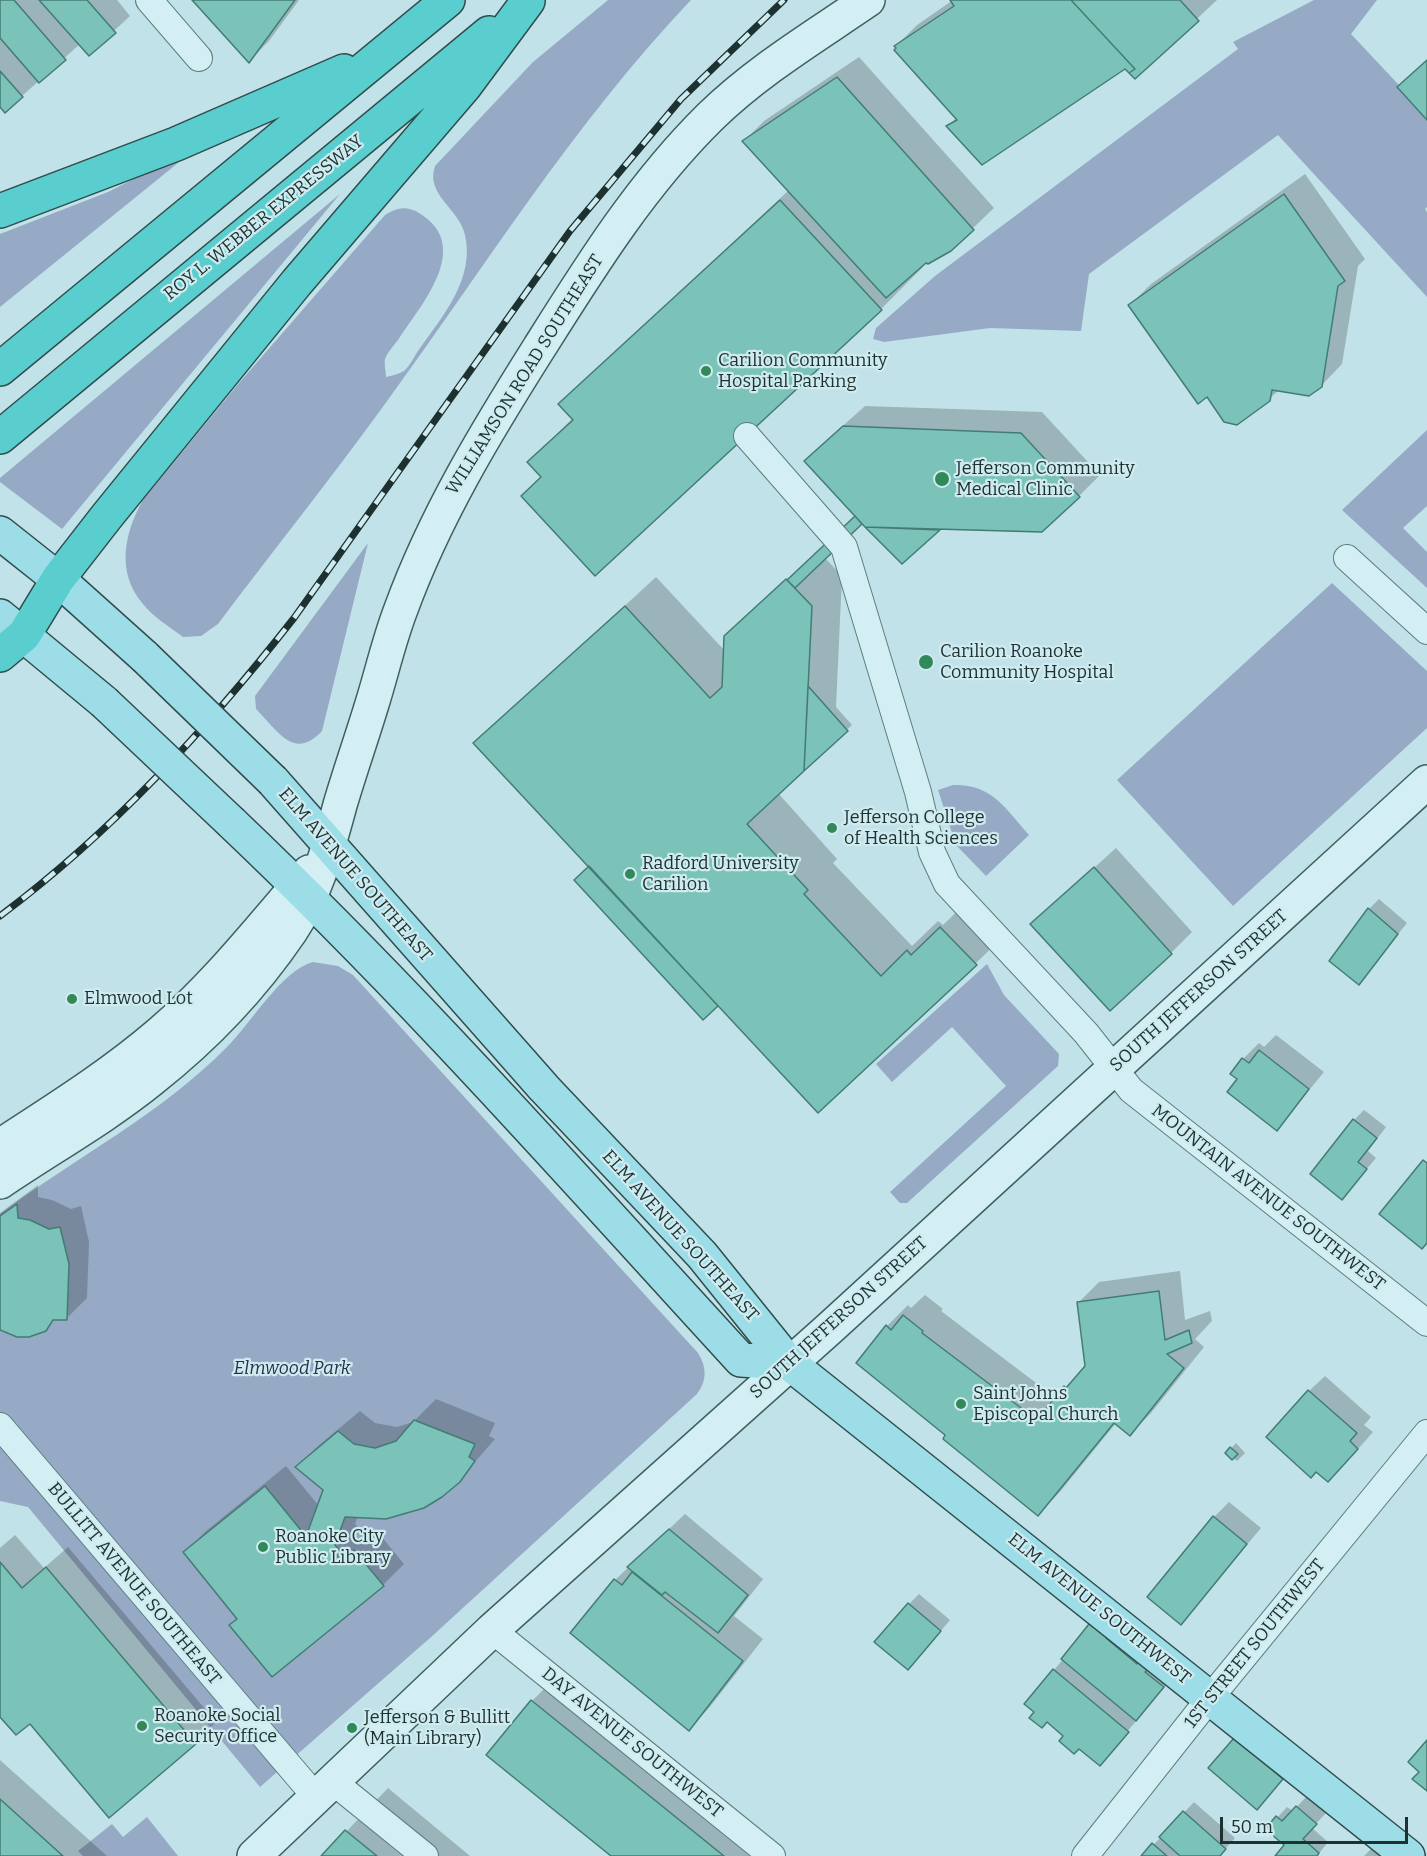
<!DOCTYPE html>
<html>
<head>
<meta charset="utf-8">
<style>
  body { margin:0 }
  #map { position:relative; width:1427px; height:1856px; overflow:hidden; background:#c1e2e8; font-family:Bitter,serif }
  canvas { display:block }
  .scale { position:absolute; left:1220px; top:1817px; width:188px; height:27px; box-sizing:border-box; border:3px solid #1d3130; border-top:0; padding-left:8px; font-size:18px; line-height:21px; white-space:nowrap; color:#1d3130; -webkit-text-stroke:4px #cfebf0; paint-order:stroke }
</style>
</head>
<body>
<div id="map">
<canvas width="1427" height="1856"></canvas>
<div class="scale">50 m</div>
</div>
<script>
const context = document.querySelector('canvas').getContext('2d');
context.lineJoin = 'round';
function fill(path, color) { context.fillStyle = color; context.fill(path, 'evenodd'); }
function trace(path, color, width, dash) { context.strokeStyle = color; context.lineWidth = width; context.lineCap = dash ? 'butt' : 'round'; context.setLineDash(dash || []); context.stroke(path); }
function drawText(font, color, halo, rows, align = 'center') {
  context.font = font + ' Bitter,serif'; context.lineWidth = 4.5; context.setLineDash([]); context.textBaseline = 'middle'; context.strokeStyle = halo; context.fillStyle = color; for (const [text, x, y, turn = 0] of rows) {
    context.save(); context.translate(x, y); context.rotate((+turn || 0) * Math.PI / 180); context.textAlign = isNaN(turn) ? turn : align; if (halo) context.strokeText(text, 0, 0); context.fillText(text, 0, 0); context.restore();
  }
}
fill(new Path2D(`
  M608,0H691C573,124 483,270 382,408C329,481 272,552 218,624L201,636L183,637C170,627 153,617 143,604C116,573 124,533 143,500L239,383L385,215C397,208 406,205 419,213C474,246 421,305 398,340C394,345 387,353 385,359C384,364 386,373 386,377C391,376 399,374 404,371C410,366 415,355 420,348C443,316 475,278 465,235C459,208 425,195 435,166L533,62Z
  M1314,0H1377L1351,34L1427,115V207L1425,209L1427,212V297L1278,135L1089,274L1081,331L990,328L884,342L873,339L876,328L935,276L1238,49L1233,42Z
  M199,146L0,307V234L108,192Z
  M340,194L62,529L0,482V478Z
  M1427,430V506L1403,528L1427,552V588L1342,510Z
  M368,543L322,731C294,761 278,731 256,709L255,696Z
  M1332,583L1427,671V728L1233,906L1117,780Z
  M953,785C992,784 1005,808 1029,835L986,876L956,845L938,790Z
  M313,962L338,966L353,975L698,1353C707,1367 707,1381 697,1394L430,1638L260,1787L28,1507L0,1501V1214C76,1157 160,1115 227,1047C251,1023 282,970 313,962Z
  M987,964L1004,995L1059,1054L1058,1066L907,1203H900L890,1192L1006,1086L952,1027L892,1082L876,1064Z
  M147,1817L178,1856H83L78,1851L112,1824L123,1837Z`), '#96aac5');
fill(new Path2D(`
  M0,0H117L130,16L89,54L80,44L22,96L0,105Z
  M194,0H299L269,41L249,61Z
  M953,0H1217L1135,77L1126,67L948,127L957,117L896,46L917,25Z
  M859,57L994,208L950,250L922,265L923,267L881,309L543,477L529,462L573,418L560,404L789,190L744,141L764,121Z
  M1305,174L1365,259L1358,266L1342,364L1321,386L1280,389L1269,399L1208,395L1130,305L1151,284Z
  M865,406L1042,412L1100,475L1079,496L940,528L902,562L862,522L825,558L842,576L836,707L852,725L778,793L837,859L833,863L912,946L938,921L943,925L971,898L1006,934L975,964L718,1004L704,1018L590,867L476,743L656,577L725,651L726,637L856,516L827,440Z
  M1116,848L1192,932L1171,953L1032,924Z
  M1379,899L1407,923L1359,983L1369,909Z
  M1276,1035L1324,1072L1277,1129L1239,1079L1243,1059L1259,1043L1264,1047Z
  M1364,1110L1386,1127L1368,1151L1376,1158L1342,1198L1354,1120Z
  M38,1185V1197L52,1200L71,1209L81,1206L89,1242L87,1298L66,1319L56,1318L45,1329L0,1328V1213Z
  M1180,1271L1185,1320L1210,1311L1212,1321L1195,1339L1204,1347L1151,1413L1130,1434L1116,1423L1059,1493L1038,1514L947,1435L887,1326L908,1305L911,1308L925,1295L943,1309L941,1311L1056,1398L1086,1366L1078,1303L1099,1282Z
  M1325,1376L1371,1417L1364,1425L1373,1432L1344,1465L1309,1391Z
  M436,1399L495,1423L489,1436L495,1439L459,1480L358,1516L355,1524L361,1530L352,1539L357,1545L376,1530L404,1564L383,1585L231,1625L238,1618L185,1552L206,1531L286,1466L319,1506L325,1490L297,1467L318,1446L360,1411L375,1423L397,1427L413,1422Z
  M1236,1443L1245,1453L1237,1461L1227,1453Z
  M1229,1502L1261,1528L1181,1623L1214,1517Z
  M685,1514L763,1579L734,1616L763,1639L709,1708L689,1729L572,1633L615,1580Z
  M15,1535L44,1568L68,1547L216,1722L195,1743L0,1715V1548Z
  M919,1594L950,1620L918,1658L909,1604Z
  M1106,1609L1178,1671L1100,1764L1047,1721L1054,1670Z
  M553,1680L771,1856H613L532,1701Z
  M1235,1739L1292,1768L1267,1798Z
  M0,1760L107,1856H0Z
  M388,1788L470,1856H323Z
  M1307,1796L1326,1813L1312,1828L1328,1842L1317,1856H1277L1286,1845L1267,1829L1287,1807L1293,1811Z
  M1194,1802L1235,1838L1219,1856H1143Z
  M1383,1837L1406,1856H1364Z`), '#0003');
const building = new Path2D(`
  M0,0H14L66,60L39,83L0,38Z
  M39,0H87L116,33L89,56Z
  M192,0H295L249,63Z
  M950,0H1071L1135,69L1129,73L1125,69L982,165L946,126L957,120L894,50L896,48L894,46L954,6Z
  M1071,0H1180L1199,21L1135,79L1129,73L1135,69Z
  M1427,60V120L1397,87Z
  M0,71L23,97L5,113L0,107Z
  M837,77L974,230L951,251L928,264L926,263L886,298L742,141Z
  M1284,194L1345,281L1338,286L1322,387L1309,396L1272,390L1270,401L1237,425L1224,422L1207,397L1198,404L1128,305Z
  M780,200L882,310L595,576L521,496L541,477L527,462L573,420L558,404Z
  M843,426L1021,433L1080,497L1042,532L865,527L804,461Z
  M855,516L862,524L795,588L787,580Z
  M865,527L940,530L902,564Z
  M786,579L812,606L804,771L747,824L808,890L804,894L881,976L907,950L911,955L940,927L977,965L818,1113L473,743L625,606L710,698L722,687L724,636Z
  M808,686L848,731L804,771Z
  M589,866L718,1006L703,1020L574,880Z
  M1094,867L1172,954L1110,1011L1030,924Z
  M1368,908L1398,934L1359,985L1329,961Z
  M1259,1050L1309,1089L1277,1131L1227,1092L1237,1079L1230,1074L1242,1058L1249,1063Z
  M1353,1119L1377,1138L1358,1162L1367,1169L1342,1200L1310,1174Z
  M1423,1160L1427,1163V1243L1422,1249L1379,1214Z
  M17,1204L18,1218L30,1220L49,1229L60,1227L69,1264L67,1320H53L46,1331L29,1337H17L0,1330V1216Z
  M1159,1291L1165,1340L1189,1330L1192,1343L1167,1354L1184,1368L1130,1436L1114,1423L1038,1516L943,1439L945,1435L856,1363L886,1325L891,1330L903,1315L923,1331L922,1333L1037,1420L1064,1386L1066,1388L1085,1366L1077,1302Z
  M1308,1390L1357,1433L1350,1441L1358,1449L1328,1482L1316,1472L1311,1478L1266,1437Z
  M414,1420L475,1444L469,1457L475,1461L460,1482L442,1497L424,1508L386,1519L345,1517L335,1545L341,1552L331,1560L336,1565L354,1550L384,1586L272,1677L229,1625L237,1619L183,1552L265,1486L304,1534L308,1531L323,1490L295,1467L338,1431L354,1444L375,1448L396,1441Z
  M1230,1447L1238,1454L1232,1460L1225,1453Z
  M1213,1516L1247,1544L1181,1625L1147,1597Z
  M669,1529L748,1595L718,1633L665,1592L662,1595L627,1567Z
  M0,1562L22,1588L46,1567L196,1744L109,1818L30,1724L16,1735L0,1717Z
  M632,1572L743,1661L689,1731L570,1633L614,1579L622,1585Z
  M908,1603L941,1631L908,1670L874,1642Z
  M1089,1624L1096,1629L1099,1626L1109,1635L1106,1638L1137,1664L1140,1660L1149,1668L1145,1672L1164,1687L1136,1721L1061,1659Z
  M1053,1669L1129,1732L1100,1766L1079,1749L1074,1754L1059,1741L1063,1736L1047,1722L1042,1728L1029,1718L1034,1712L1024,1704Z
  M531,1700L724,1856H611L486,1755Z
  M1234,1738L1283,1779L1257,1810L1208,1768Z
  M1427,1740V1791L1412,1779L1419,1772L1408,1762Z
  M0,1799L63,1856H0Z
  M1296,1806L1317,1824L1303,1839L1319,1853L1317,1856H1275L1284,1845L1265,1829L1276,1816L1282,1821Z
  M1183,1811L1226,1849L1220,1856H1180L1159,1837Z
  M345,1830L377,1856H321Z
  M1152,1843L1167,1856H1141Z`);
fill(building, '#7bc2b9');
trace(building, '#437c74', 1.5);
const street = new Path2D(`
  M149,0L199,58
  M747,436L844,547L918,792L932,852L947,884L1086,1033L1131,1090L1427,1323
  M1347,558L1427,631
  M0,1426L315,1796
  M492,1630L772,1856
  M331,1780L425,1856
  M1085,1856L1210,1698L1427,1433`);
const secondary = new Path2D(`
  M0,1146C55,1110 110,1076 160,1033C216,985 261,927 309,872
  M0,1182C50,1148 104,1118 151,1080C203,1039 253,987 291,931C317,892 328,849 340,805C350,771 362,737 372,704C382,672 389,640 401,609C435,516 486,432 539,348C590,267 641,185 710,117C757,71 814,37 868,0
  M254,1856L492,1630L830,1328L1427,782`);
const primary = new Path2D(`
  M0,533L58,579L145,657
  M0,616L104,702
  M273,781L544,1088L702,1255L789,1363L1408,1856
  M232,823C411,993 574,1178 741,1360L789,1363`);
const highway = new Path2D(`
  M0,211L176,144L344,71
  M0,369L448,0
  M0,437L489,33
  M0,655L24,635L58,579L107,516L297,282L465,86L528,1`);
trace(street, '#5b7f7f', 28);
trace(secondary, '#3e6160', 36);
trace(primary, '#2f4d4b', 36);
trace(highway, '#2f4d4b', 36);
trace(street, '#d3eff4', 26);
trace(secondary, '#d3eff4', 33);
trace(primary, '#9cdde8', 33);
trace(highway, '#5acdcf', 33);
const rail = new Path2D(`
  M0,916C113,831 207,729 294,618L570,231L681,99L784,0`);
trace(rail, '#1d3130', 7);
trace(rail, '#cfebf0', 4.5, [14]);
const primaryBridge = new Path2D(`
  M145,657L273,781
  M104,702L232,823`);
trace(primaryBridge, '#2f4d4b', 36, []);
trace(primaryBridge, '#9cdde8', 33);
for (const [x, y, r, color] of [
  [706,371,6,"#318858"],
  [942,479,8,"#318858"],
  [926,662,8,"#318858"],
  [832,828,6,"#318858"],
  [630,874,6,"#318858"],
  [72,999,6,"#318858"],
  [961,1404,6,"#318858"],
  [263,1547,6,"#318858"],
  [142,1726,6,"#318858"],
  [352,1728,6,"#318858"]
]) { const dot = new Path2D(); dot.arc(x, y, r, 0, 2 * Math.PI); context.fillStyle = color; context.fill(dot); trace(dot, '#cfebf0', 2); }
drawText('18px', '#1d3130', '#cfebf0', [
  ["ROY L. WEBBER EXPRESSWAY",264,218,-39],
  ["WILLIAMSON ROAD SOUTHEAST",525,375,-58],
  ["ELM AVENUE SOUTHEAST",355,875,49],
  ["SOUTH JEFFERSON STREET",1199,991,-42],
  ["MOUNTAIN AVENUE SOUTHWEST",1268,1198,38],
  ["ELM AVENUE SOUTHEAST",680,1236,48],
  ["SOUTH JEFFERSON STREET",839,1318,-42],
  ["BULLITT AVENUE SOUTHEAST",134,1584,50],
  ["ELM AVENUE SOUTHWEST",1099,1609,39],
  ["1ST STREET SOUTHWEST",1255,1644,-51],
  ["DAY AVENUE SOUTHWEST",632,1743,39]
]);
drawText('18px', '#1d3130', '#cfebf0', [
  ["Carilion Community",718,361],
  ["Hospital Parking",718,382],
  ["Jefferson Community",956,469],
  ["Medical Clinic",956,490],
  ["Carilion Roanoke",940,652],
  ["Community Hospital",940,673],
  ["Jefferson College",844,818],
  ["of Health Sciences",844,839],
  ["Radford University",642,864],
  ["Carilion",642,885],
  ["Elmwood Lot",84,999],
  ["Saint Johns",973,1394],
  ["Episcopal Church",973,1415],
  ["Roanoke City",275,1537],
  ["Public Library",275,1558],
  ["Roanoke Social",154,1716],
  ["Security Office",154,1737],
  ["Jefferson & Bullitt",364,1718],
  ["(Main Library)",364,1739]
], 'left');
drawText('italic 18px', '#26314b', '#cfebf0', [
  ["Elmwood Park",292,1369]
]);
</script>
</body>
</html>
